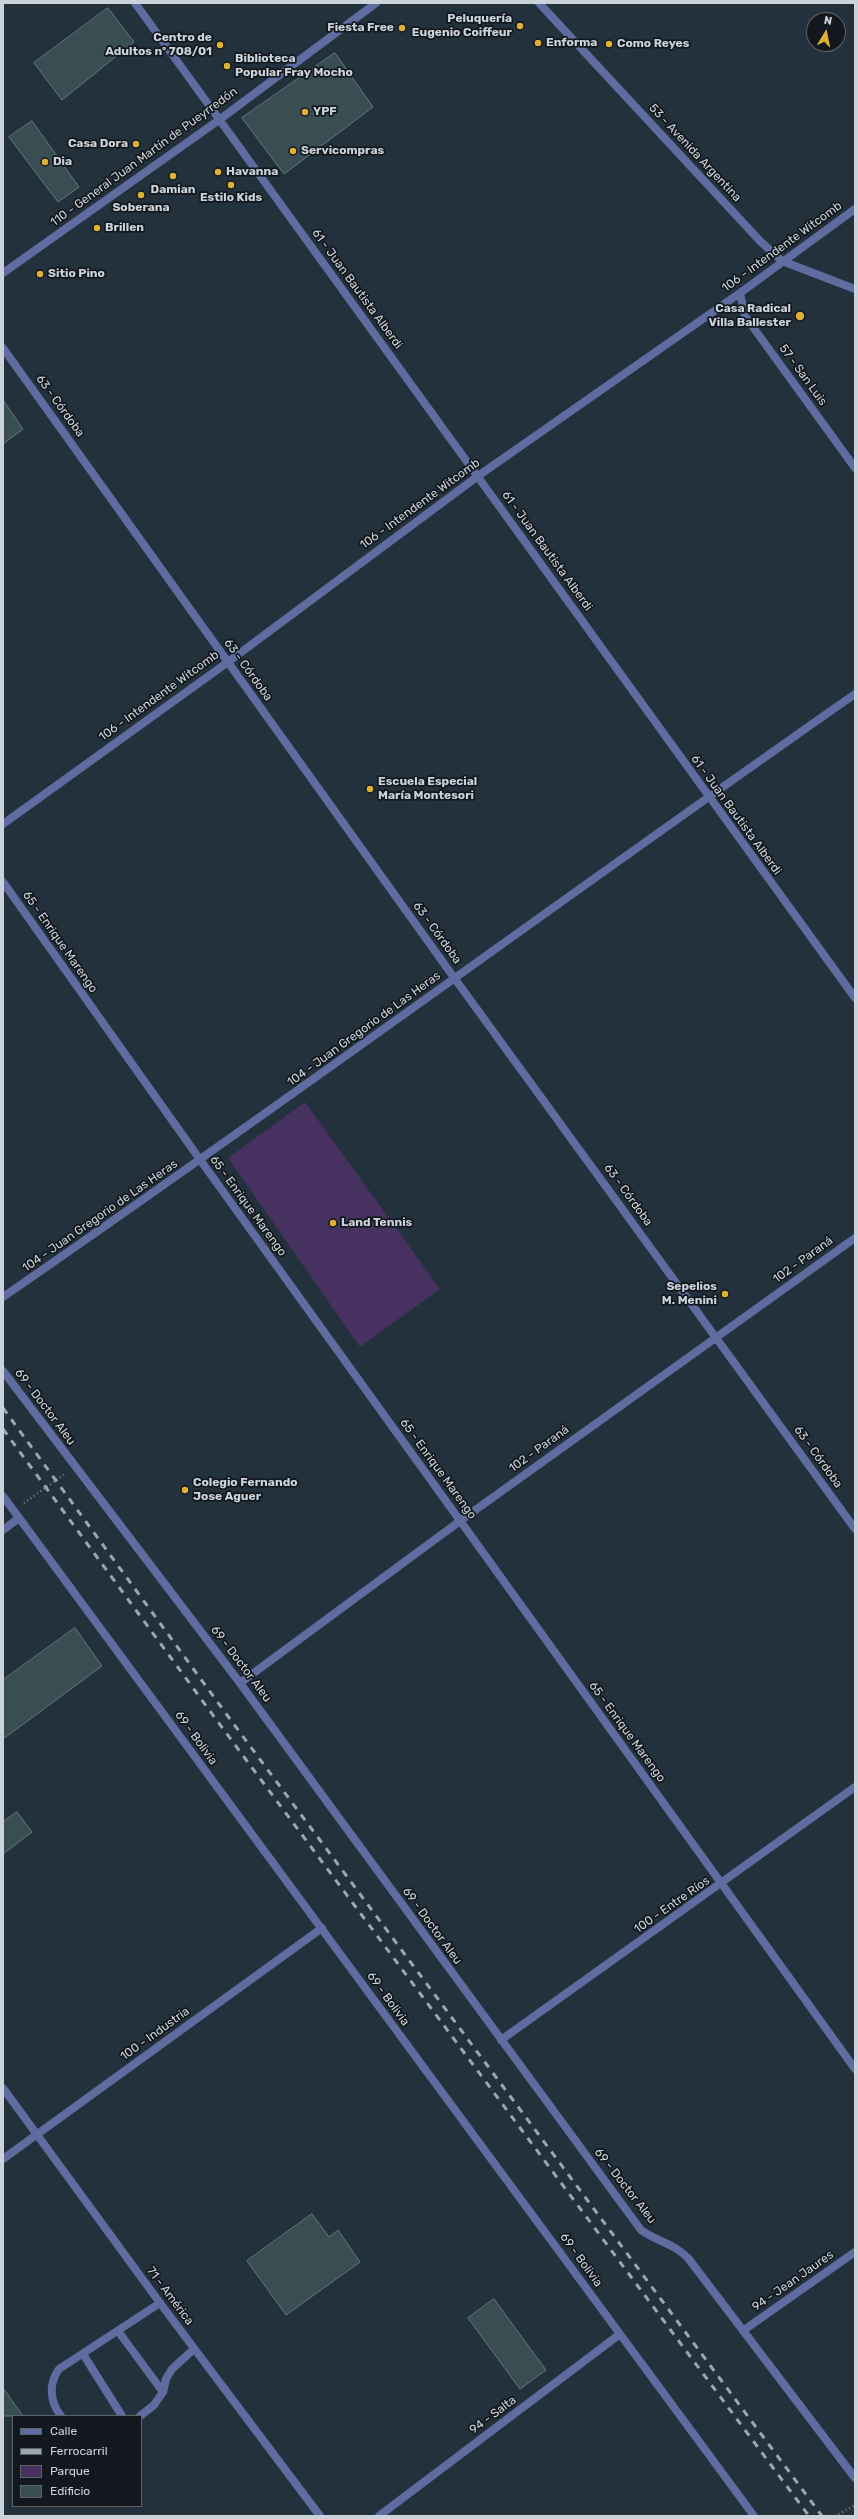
<!DOCTYPE html>
<html>
<head>
<meta charset="utf-8">
<style>
  body { margin:0 }
  #map { position:relative; width:858px; height:2519px; overflow:hidden; background:#23313c; font-family:Rubik,sans-serif }
  canvas { display:block }
  .frame { position:absolute; inset:0; border:4px solid #cad3da; pointer-events:none }
  .legend { position:absolute; left:12px; top:2415px; width:130px; height:92px; box-sizing:border-box; background:#12181d; border:1px solid #5c6369; margin:0; padding:5px 7px; list-style:none; font-size:12px; color:#cad3da }
  .legend li { display:flex; align-items:center; gap:8px; height:20px }
  .legend b { width:20px; border:1px solid #5c6369 }
  .north { position:absolute; left:806px; top:12px; width:40px; height:40px; box-sizing:border-box; background:#12181d; border:1px solid #5c6369; border-radius:50%; rotate:10deg; font-size:11px; font-weight:700; line-height:16px; text-align:center; color:#cad3da }
  .north::after { content:''; display:block; margin:auto; width:14px; height:18px; background:#deb133; clip-path:polygon(50% 0,100% 100%,50% 72%,0 100%) }
</style>
</head>
<body>
<div id="map">
<canvas width="858" height="2519"></canvas>
<div class="frame"></div>
<ul class="legend">
<li><b style="height:5px;background:#5f6ca0"></b>Calle</li>
<li><b style="height:5px;background:#9ca6ae"></b>Ferrocarril</li>
<li><b style="height:11px;background:#473161"></b>Parque</li>
<li><b style="height:11px;background:#394e52"></b>Edificio</li>
</ul>
<div class="north">N</div>
</div>
<script>
const context = document.querySelector('canvas').getContext('2d');
context.lineJoin = 'round';
function fill(path, color) { context.fillStyle = color; context.fill(path, 'evenodd'); }
function trace(path, color, width, dash) { context.strokeStyle = color; context.lineWidth = width; context.lineCap = dash ? 'butt' : 'round'; context.setLineDash(dash || []); context.stroke(path); }
function drawText(font, color, halo, rows, align = 'center') {
  context.font = font + ' Rubik,sans-serif'; context.lineWidth = 3.5; context.setLineDash([]); context.textBaseline = 'middle'; context.strokeStyle = halo; context.fillStyle = color; for (const [text, x, y, turn = 0] of rows) {
    context.save(); context.translate(x, y); context.rotate((+turn || 0) * Math.PI / 180); context.textAlign = isNaN(turn) ? turn : align; if (halo) context.strokeText(text, 0, 0); context.fillText(text, 0, 0); context.restore();
  }
}
fill(new Path2D(`
  M305,1102L440,1289L360,1347L228,1158Z`), '#473161');
const building = new Path2D(`
  M108,8L134,42L62,100L34,63Z
  M335,53L373,107L284,174L242,118Z
  M32,121L79,187L58,202L9,137Z
  M3,400L23,429L3,444Z
  M75,1628L102,1666L3,1739V1680Z
  M17,1812L32,1832L3,1854V1822Z
  M312,2214L329,2237L338,2230L360,2262L286,2315L247,2261Z
  M494,2299L546,2370L520,2389L468,2318Z
  M3,2388L23,2416H3Z`);
fill(building, '#394e52');
trace(building, '#62797e', 1);
trace(new Path2D(`
  M24,1503L65,1474
  M835,2516L855,2505`), '#77838c', 2.5, [1, 3]);
trace(new Path2D(`
  M118,2331L163,2392
  M83,2354L122,2416
  M61,2416C50,2402 48,2384 59,2369L160,2303
  M140,2416L154,2405L163,2392L166,2379L172,2369L194,2349`), '#5f6ca0', 8);
trace(new Path2D(`
  M135,3L855,998
  M539,3L760,241L782,261L855,289
  M3,273L219,120L376,3
  M740,293L745,316L855,468
  M3,348L455,979L855,1529
  M3,824L228,662L478,476L740,293L855,209
  M3,882L201,1161L855,2069
  M3,1297C289,1100 570,893 855,694
  M3,1371L240,1683L641,2230C658,2242 673,2243 688,2258L855,2478
  M3,1496L754,2516
  M3,1530L19,1518
  M240,1683L460,1521L855,1238
  M501,2040L855,1787
  M3,2088L160,2303L320,2516
  M3,2159L322,1928
  M744,2330L855,2252
  M379,2516L620,2334`), '#5f6ca0', 8);
trace(new Path2D(`
  M3,1408L227,1715L822,2516
  M3,1429L218,1722L809,2516`), '#9ca6ae', 3, [7, 7]);
for (const [x, y, r, color] of [
  [520,26,4,"#deb133"],
  [402,28,4,"#deb133"],
  [538,43,4,"#deb133"],
  [609,44,4,"#deb133"],
  [220,45,4,"#deb133"],
  [227,66,4,"#deb133"],
  [305,112,4,"#deb133"],
  [136,144,4,"#deb133"],
  [293,151,4,"#deb133"],
  [45,162,4,"#deb133"],
  [218,172,4,"#deb133"],
  [173,176,4,"#deb133"],
  [231,185,4,"#deb133"],
  [141,195,4,"#deb133"],
  [97,228,4,"#deb133"],
  [40,274,4,"#deb133"],
  [800,316,5,"#deb133"],
  [370,789,4,"#deb133"],
  [333,1223,4,"#deb133"],
  [725,1294,4,"#deb133"],
  [185,1490,4,"#deb133"]
]) { const dot = new Path2D(); dot.arc(x, y, r, 0, 2 * Math.PI); context.fillStyle = color; context.fill(dot); trace(dot, '#12181d', 1.5); }
drawText('bold 12px', '#cad3da', '#12181d', [
  ["Peluquería",512,19,"right"],
  ["Eugenio Coiffeur",512,33,"right"],
  ["Fiesta Free",394,28,"right"],
  ["Centro de",212,38,"right"],
  ["Adultos nº 708/01",212,52,"right"],
  ["Enforma",546,43],
  ["Como Reyes",617,44],
  ["Biblioteca",235,59],
  ["Popular Fray Mocho",235,73],
  ["YPF",313,112],
  ["Casa Dora",128,144,"right"],
  ["Servicompras",301,151],
  ["Dia",53,162],
  ["Havanna",226,172],
  ["Damian",173,190,"center"],
  ["Estilo Kids",231,198,"center"],
  ["Soberana",141,208,"center"],
  ["Brillen",105,228],
  ["Sitio Pino",48,274],
  ["Casa Radical",791,309,"right"],
  ["Villa Ballester",791,323,"right"],
  ["Escuela Especial",378,782],
  ["María Montesori",378,796],
  ["Land Tennis",341,1223],
  ["Sepelios",717,1287,"right"],
  ["M. Menini",717,1301,"right"],
  ["Colegio Fernando",193,1483],
  ["Jose Aguer",193,1497]
], 'left');
drawText('12px', '#cad3da', '#12181d', [
  ["53 - Avenida Argentina",695,153,47],
  ["110 - General Juan Martín de Pueyrredón",144,157,-36],
  ["106 - Intendente Witcomb",782,247,-36],
  ["61 - Juan Bautista Alberdi",357,289,54],
  ["57 - San Luis",803,375,54],
  ["63 - Córdoba",60,406,54],
  ["106 - Intendente Witcomb",420,504,-36],
  ["61 - Juan Bautista Alberdi",547,551,54],
  ["63 - Córdoba",248,670,54],
  ["106 - Intendente Witcomb",159,696,-36],
  ["61 - Juan Bautista Alberdi",736,815,54],
  ["63 - Córdoba",437,933,54],
  ["65 - Enrique Marengo",60,942,55],
  ["104 - Juan Gregorio de Las Heras",364,1029,-36],
  ["63 - Córdoba",628,1195,54],
  ["65 - Enrique Marengo",248,1206,54],
  ["104 - Juan Gregorio de Las Heras",100,1216,-35],
  ["102 - Paraná",803,1260,-36],
  ["69 - Doctor Aleu",45,1407,53],
  ["102 - Paraná",539,1449,-36],
  ["63 - Córdoba",818,1457,54],
  ["65 - Enrique Marengo",438,1469,54],
  ["69 - Doctor Aleu",241,1664,53],
  ["65 - Enrique Marengo",627,1732,54],
  ["69 - Bolivia",196,1738,54],
  ["100 - Entre Ríos",672,1905,-35],
  ["69 - Doctor Aleu",432,1926,54],
  ["69 - Bolivia",388,1999,54],
  ["100 - Industria",155,2034,-36],
  ["69 - Doctor Aleu",625,2186,52],
  ["69 - Bolivia",581,2260,54],
  ["94 - Jean Jaures",793,2281,-35],
  ["71 - América",170,2296,53],
  ["94 - Salta",493,2415,-37]
]);
</script>
</body>
</html>
